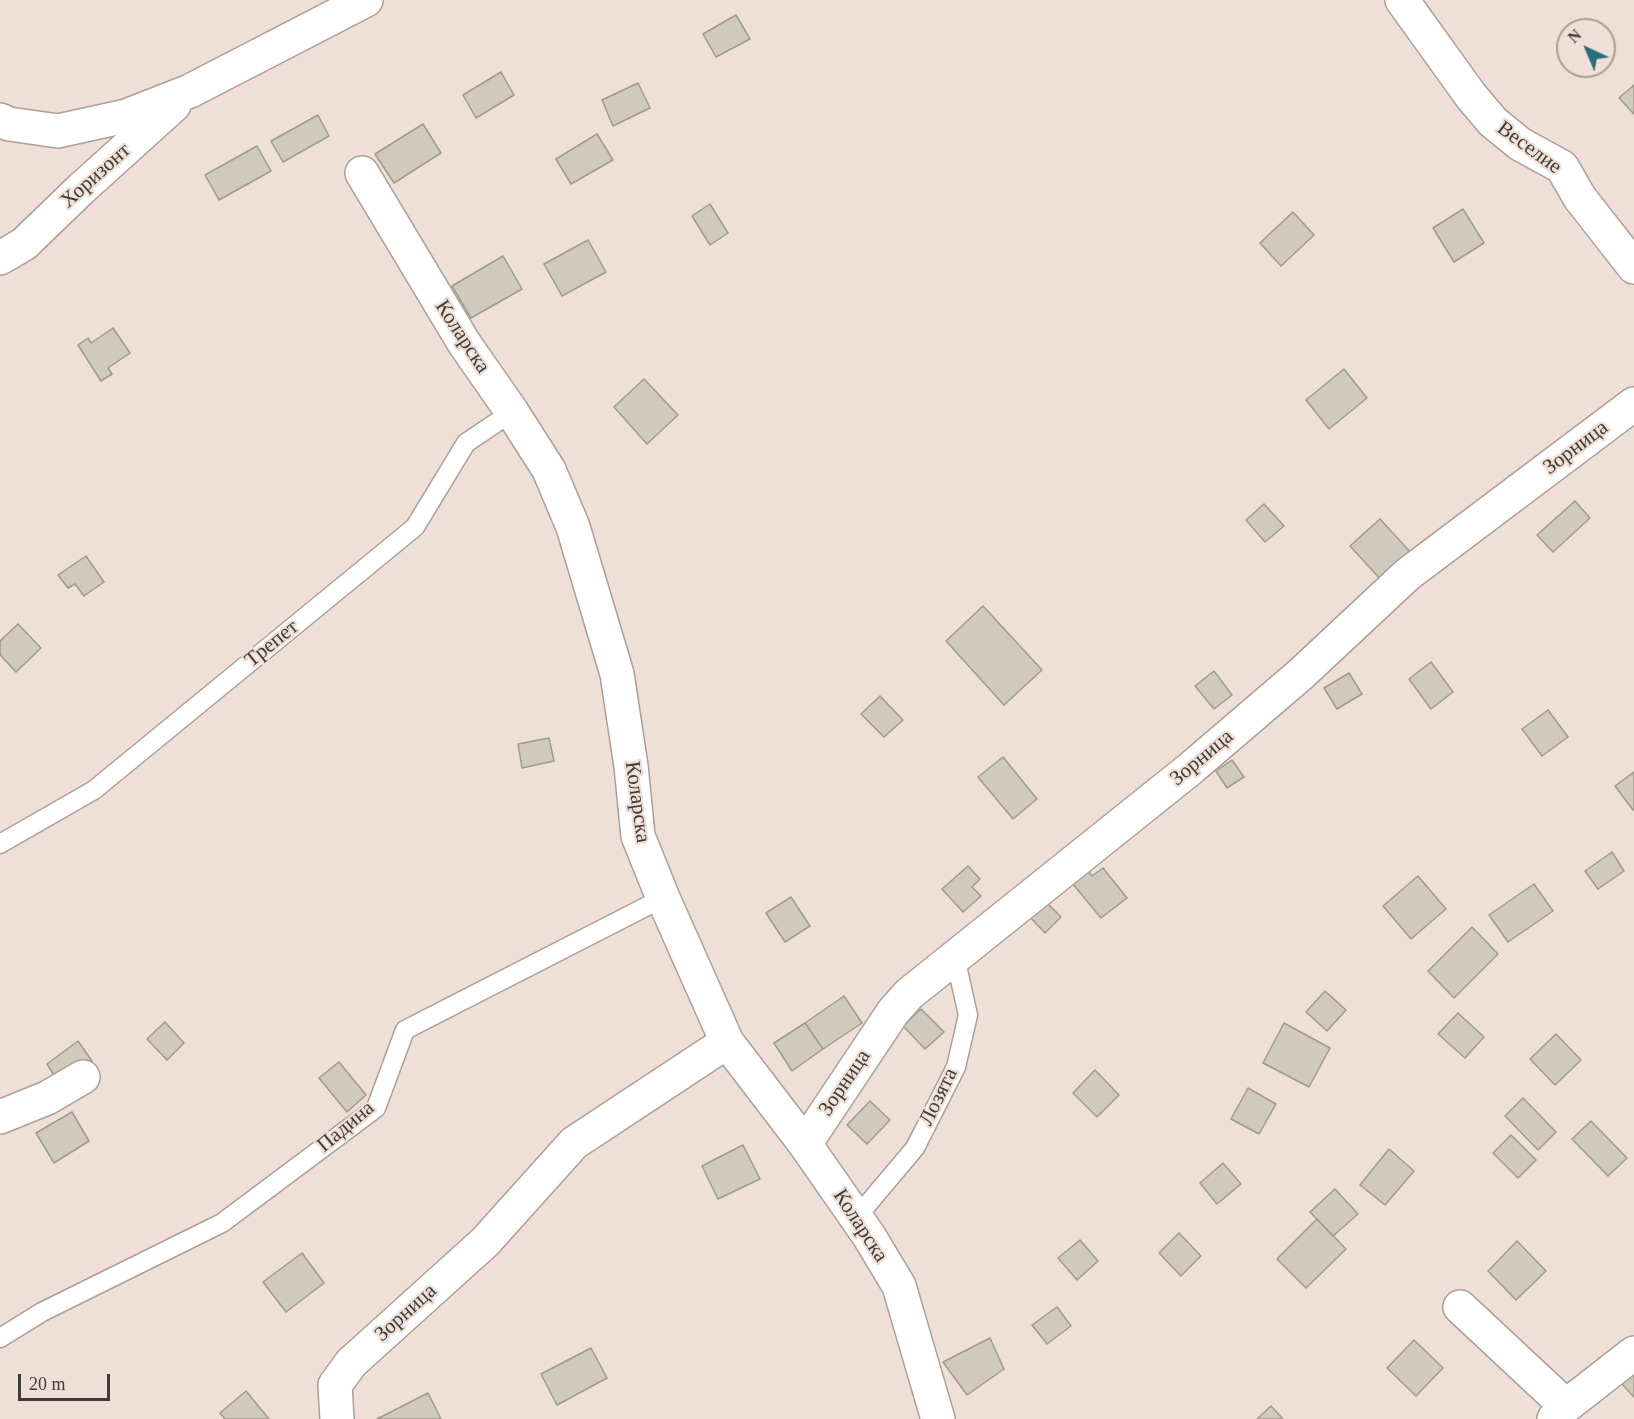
<!DOCTYPE html>
<html>
<head>
<meta charset="utf-8">
<style>
  body { margin:0 }
  #map { position:relative; width:1634px; height:1419px; overflow:hidden; background:#eee0d6; font-family:Georgia,serif }
  canvas { display:block }
  .north { position:absolute; left:1556px; top:18px; width:60px; height:60px; box-sizing:border-box; background:#eee0d6; border:2px solid #a99e96; border-radius:50%; rotate:316deg; font-size:16px; font-weight:700; line-height:24px; text-align:center; color:#413b37 }
  .north::after { content:''; display:block; margin:auto; width:21px; height:27px; background:#296f7d; clip-path:polygon(50% 0,100% 100%,50% 72%,0 100%) }
  .scale { position:absolute; left:18px; top:1374px; width:92px; height:27px; box-sizing:border-box; border:3px solid #413b37; border-top:0; padding-left:8px; font-size:18px; line-height:21px; white-space:nowrap; color:#413b37; -webkit-text-stroke:4px #eee0d6; paint-order:stroke }
</style>
</head>
<body>
<div id="map">
<canvas width="1634" height="1419"></canvas>
<div class="north">N</div>
<div class="scale">20 m</div>
</div>
<script>
const context = document.querySelector('canvas').getContext('2d');
context.lineJoin = 'round';
function fill(path, color) { context.fillStyle = color; context.fill(path, 'evenodd'); }
function trace(path, color, width, dash) { context.strokeStyle = color; context.lineWidth = width; context.lineCap = dash ? 'butt' : 'round'; context.setLineDash(dash || []); context.stroke(path); }
function drawText(font, color, halo, rows, align = 'center') {
  context.font = font + ' Georgia,serif'; context.lineWidth = 4.5; context.setLineDash([]); context.textBaseline = 'middle'; context.strokeStyle = halo; context.fillStyle = color; for (const [text, x, y, turn = 0] of rows) {
    context.save(); context.translate(x, y); context.rotate((+turn || 0) * Math.PI / 180); context.textAlign = isNaN(turn) ? turn : align; if (halo) context.strokeText(text, 0, 0); context.fillText(text, 0, 0); context.restore();
  }
}
const building = new Path2D(`
  M736,15L750,39L716,57L703,34Z
  M501,72L514,95L476,118L463,95Z
  M638,83L650,108L613,126L602,100Z
  M1634,85V114L1619,98Z
  M318,115L329,136L283,162L271,141Z
  M423,124L441,153L394,183L375,154Z
  M597,134L613,160L571,184L556,159Z
  M257,146L271,171L219,200L205,175Z
  M710,204L728,233L710,245L692,216Z
  M1463,209L1484,243L1454,262L1433,228Z
  M1293,212L1314,235L1281,266L1260,243Z
  M588,240L606,272L562,296L544,264Z
  M503,256L522,289L471,318L452,286Z
  M113,328L130,353L108,368L112,374L101,381L78,345L88,338L91,343Z
  M1344,369L1367,398L1329,429L1306,400Z
  M644,379L678,415L647,444L614,407Z
  M1575,501L1590,518L1553,552L1537,535Z
  M1264,504L1284,526L1265,542L1246,520Z
  M1380,519L1413,555L1383,582L1350,546Z
  M86,556L104,582L84,596L75,584L68,588L58,575Z
  M983,606L1042,670L1004,705L946,641Z
  M18,624L41,648L16,672L0,655V641Z
  M1431,662L1453,692L1431,709L1409,679Z
  M1214,671L1232,695L1214,709L1195,686Z
  M1349,673L1362,694L1337,709L1324,688Z
  M880,696L903,720L884,737L861,714Z
  M1548,710L1568,737L1542,756L1522,729Z
  M549,738L554,761L522,768L518,744Z
  M1003,757L1037,799L1013,819L978,777Z
  M1232,760L1244,777L1227,788L1216,771Z
  M1634,772V810H1633L1615,786Z
  M1612,852L1624,871L1598,889L1585,871Z
  M1083,864L1092,876L1103,868L1127,898L1101,918L1067,877Z
  M968,866L980,879L972,887L981,896L963,912L942,889Z
  M1418,876L1446,909L1411,939L1383,906Z
  M1534,884L1553,911L1508,942L1489,915Z
  M791,897L810,926L785,942L766,913Z
  M1043,899L1061,917L1045,933L1027,914Z
  M1472,927L1498,954L1454,998L1428,971Z
  M1325,991L1346,1010L1327,1031L1306,1012Z
  M844,996L862,1023L823,1049L805,1023Z
  M921,1009L944,1032L925,1049L903,1026Z
  M1458,1013L1484,1037L1465,1058L1438,1034Z
  M165,1022L184,1043L167,1060L147,1039Z
  M805,1023L823,1049L792,1071L774,1043Z
  M1284,1023L1330,1048L1309,1087L1263,1063Z
  M1556,1034L1581,1060L1555,1085L1530,1059Z
  M78,1041L92,1061L58,1082L47,1064Z
  M339,1062L366,1095L347,1112L319,1078Z
  M1095,1070L1119,1095L1097,1117L1073,1093Z
  M1248,1088L1276,1104L1259,1134L1231,1119Z
  M1523,1098L1556,1132L1538,1150L1505,1116Z
  M870,1101L890,1120L867,1144L847,1125Z
  M72,1112L89,1141L54,1163L36,1133Z
  M1591,1121L1627,1158L1608,1176L1572,1139Z
  M1511,1135L1536,1160L1518,1178L1493,1153Z
  M743,1145L760,1179L718,1199L702,1166Z
  M1389,1149L1414,1171L1385,1205L1360,1185Z
  M1223,1163L1241,1184L1217,1204L1200,1183Z
  M1335,1189L1358,1214L1333,1236L1310,1212Z
  M1317,1219L1346,1249L1306,1288L1277,1259Z
  M1179,1233L1201,1256L1181,1276L1159,1253Z
  M1080,1240L1098,1261L1077,1280L1058,1258Z
  M1517,1241L1546,1271L1516,1300L1488,1271Z
  M302,1253L324,1283L286,1312L263,1282Z
  M1057,1307L1071,1326L1047,1344L1032,1325Z
  M990,1338L1004,1369L967,1395L943,1362Z
  M1414,1340L1443,1368L1416,1396L1387,1368Z
  M591,1348L607,1378L557,1405L541,1374Z
  M1634,1373V1397L1622,1384Z
  M246,1391L269,1419H225L220,1413Z
  M428,1393L441,1419H377Z
  M1271,1406L1283,1419H1257Z`);
fill(building, '#d0cabc');
trace(building, '#9f9a8c', 1.5);
const lane = new Path2D(`
  M0,844L94,790L415,527L466,443L512,412
  M856,1218L915,1148L956,1067L968,1015L955,957
  M0,1338L42,1312L222,1223L376,1108L405,1030L663,898`);
const street = new Path2D(`
  M1402,0L1471,96L1493,122L1520,144L1562,167L1580,198L1634,267
  M0,120L9,124L58,131L126,116L190,91L366,0
  M362,173L464,343L512,412L549,470L573,527L617,674L631,766L638,836L663,898L727,1042L805,1144L869,1236L899,1286L938,1419
  M0,258L24,244L81,189L174,105
  M0,1117L47,1098L83,1077
  M805,1144L893,1012L909,994L1190,769L1301,674L1408,574L1634,404
  M1460,1307L1566,1406
  M337,1419L335,1385L351,1363L485,1242L574,1143L727,1042
  M1554,1419L1566,1406L1634,1353`);
trace(lane, '#ad9f96', 21);
trace(street, '#ad9f96', 36);
trace(lane, '#fff', 18);
trace(street, '#fff', 33);
drawText('21px', '#413b37', '#eee0d6', [
  ["Веселие",1529,148,36],
  ["Хоризонт",96,176,-42],
  ["Коларска",462,337,57],
  ["Зорница",1576,448,-37],
  ["Трепет",272,644,-39],
  ["Зорница",1202,758,-40],
  ["Коларска",637,802,82],
  ["Зорница",845,1083,-56],
  ["Лозята",939,1097,-64],
  ["Падина",346,1127,-40],
  ["Коларска",860,1226,57],
  ["Зорница",406,1313,-42]
]);
</script>
</body>
</html>
